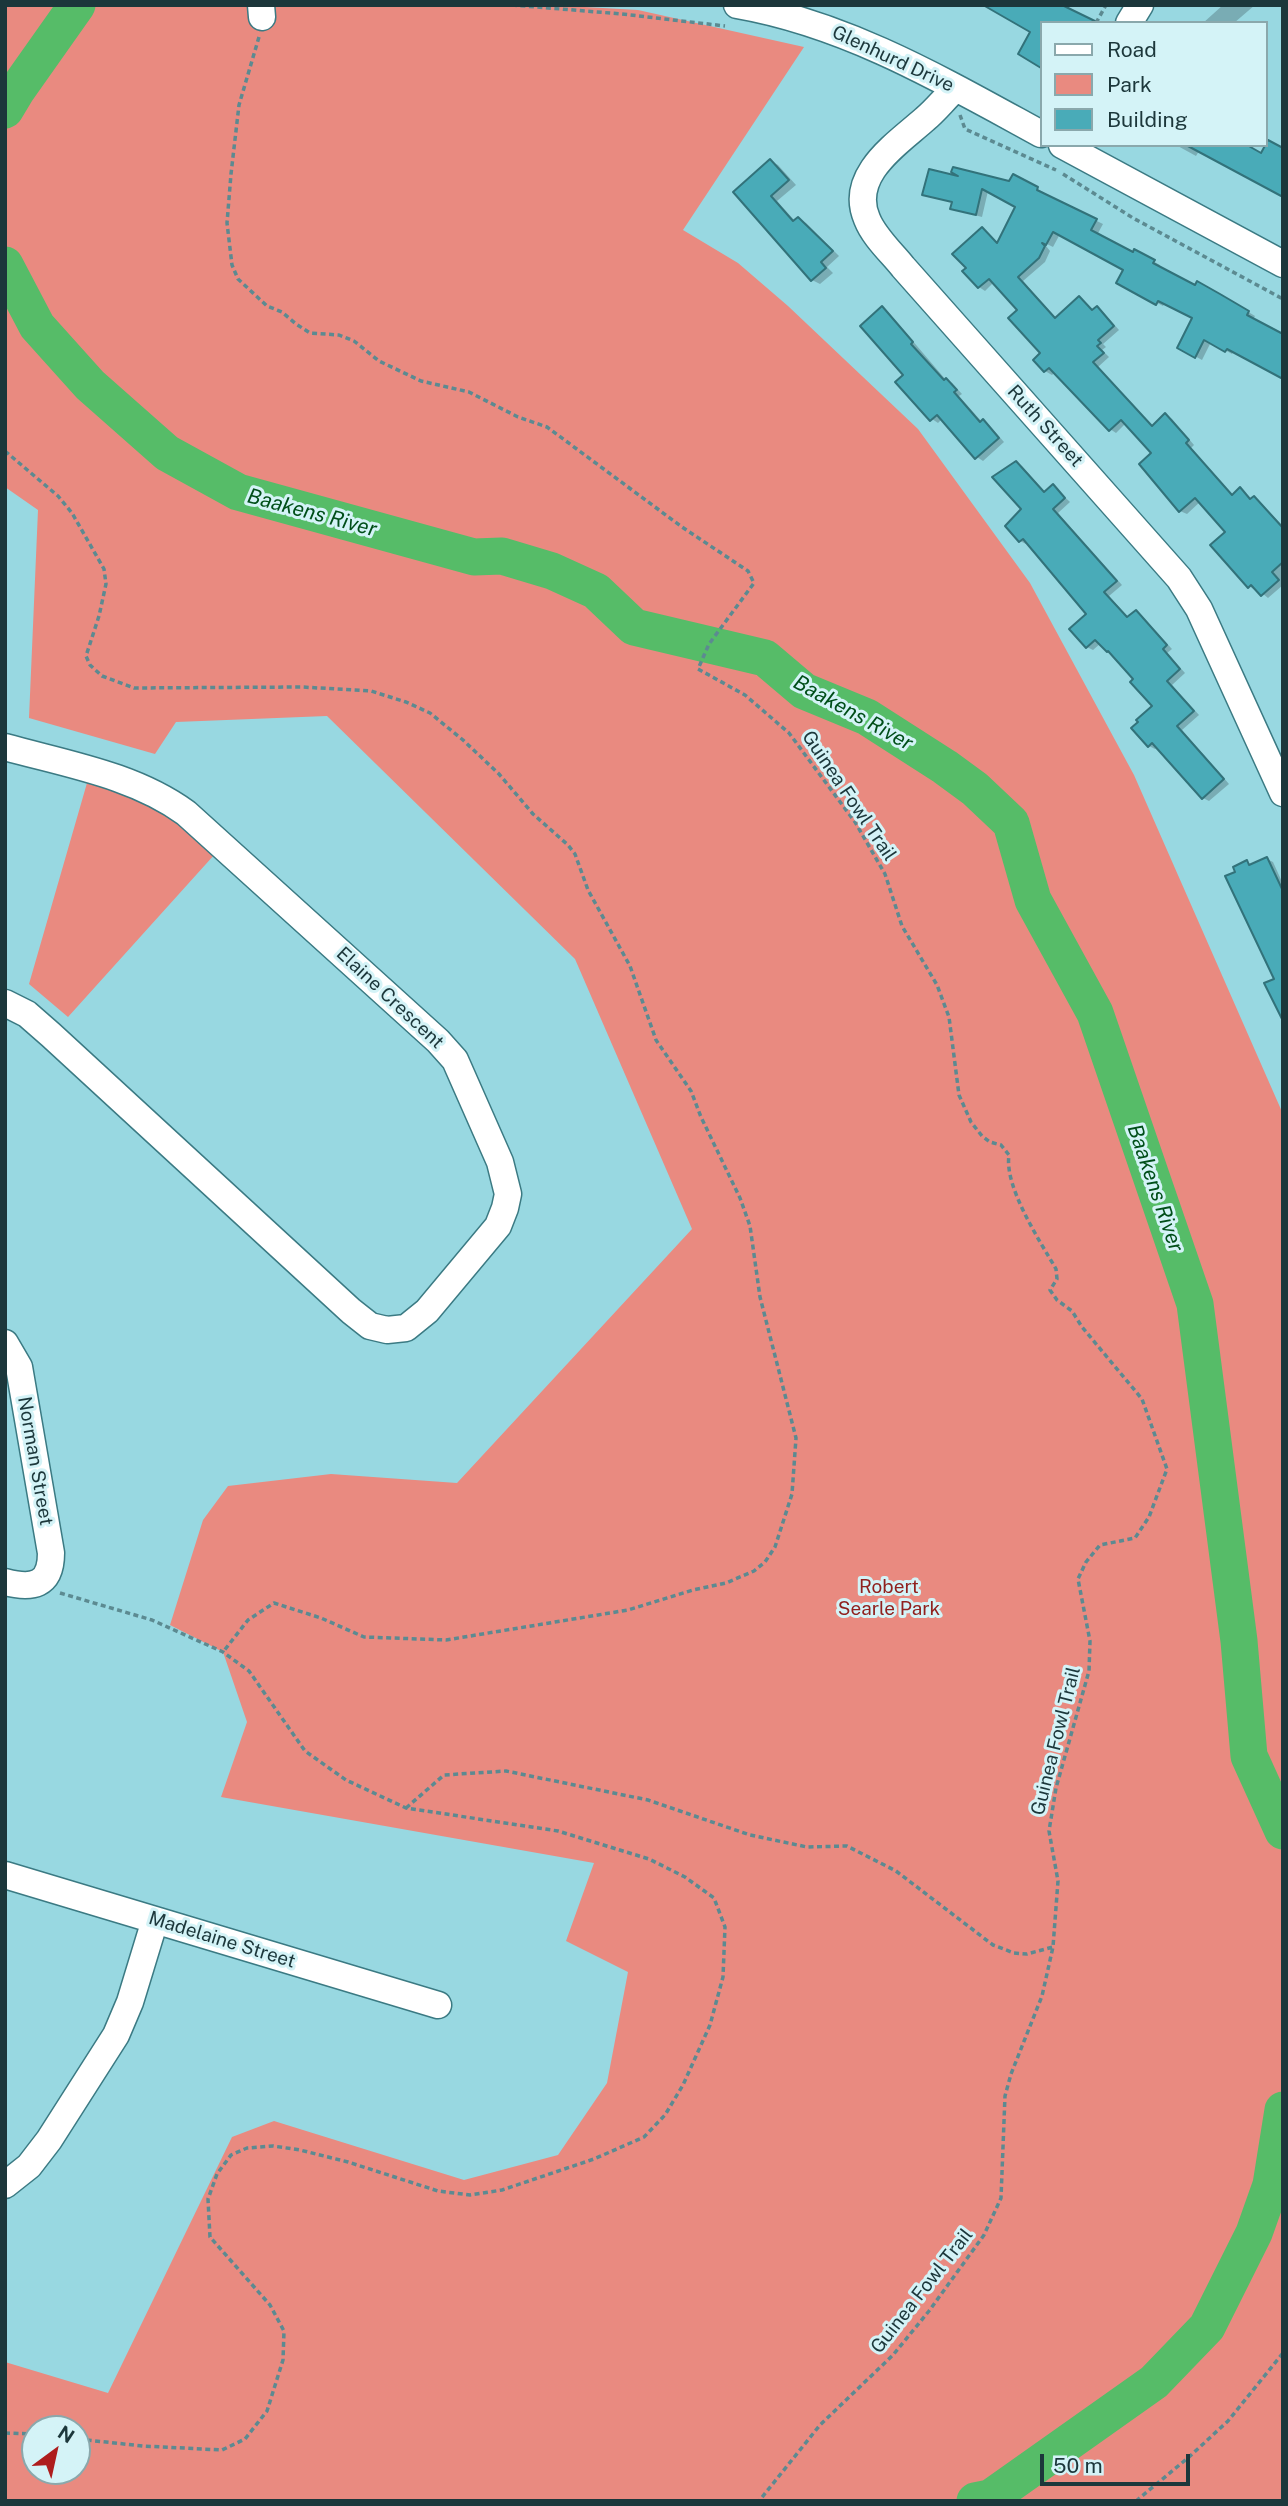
<!DOCTYPE html>
<html>
<head>
<meta charset="utf-8">
<style>
  body { margin:0 }
  #map { position:relative; width:1288px; height:2506px; overflow:hidden; background:#98d8e1; font-family:"Public Sans",sans-serif }
  canvas { display:block }
  .frame { position:absolute; inset:0; border:7px solid #1c373b; pointer-events:none }
  .legend { position:absolute; left:1040px; top:21px; width:228px; height:126px; box-sizing:border-box; background:#d4f3f7; border:2px solid #8aa8ac; margin:0; padding:9px 12px; list-style:none; font-size:21px; color:#1c373b }
  .legend li { display:flex; align-items:center; gap:14px; height:35px }
  .legend b { width:35px; border:2px solid #8aa8ac }
  .north { position:absolute; left:21px; top:2415px; width:70px; height:70px; box-sizing:border-box; background:#d4f3f7; border:2px solid #8aa8ac; border-radius:50%; rotate:33deg; font-size:19px; font-weight:700; line-height:28px; text-align:center; color:#1c373b }
  .north::after { content:''; display:block; margin:auto; width:24px; height:32px; background:#ae1d1d; clip-path:polygon(50% 0,100% 100%,50% 72%,0 100%) }
  .scale { position:absolute; left:1040px; top:2454px; width:150px; height:32px; box-sizing:border-box; border:4px solid #1c373b; border-top:0; padding-left:9px; font-size:21px; line-height:24px; white-space:nowrap; color:#1c373b; -webkit-text-stroke:5px #d4f3f7; paint-order:stroke }
</style>
</head>
<body>
<div id="map">
<canvas width="1288" height="2506"></canvas>
<div class="frame"></div>
<ul class="legend">
<li><b style="height:9px;background:#fff"></b>Road</li>
<li><b style="height:19px;background:#e98a80"></b>Park</li>
<li><b style="height:19px;background:#49abb8"></b>Building</li>
</ul>
<div class="north">N</div>
<div class="scale">50 m</div>
</div>
<script>
const context = document.querySelector('canvas').getContext('2d');
context.lineJoin = 'round';
function fill(path, color) { context.fillStyle = color; context.fill(path, 'evenodd'); }
function trace(path, color, width, dash) { context.strokeStyle = color; context.lineWidth = width; context.lineCap = dash ? 'butt' : 'round'; context.setLineDash(dash || []); context.stroke(path); }
function drawText(font, color, halo, rows, align = 'center') {
  context.font = font + ' "Public Sans",sans-serif'; context.lineWidth = 6; context.setLineDash([]); context.textBaseline = 'middle'; context.strokeStyle = halo; context.fillStyle = color; for (const [text, x, y, turn = 0] of rows) {
    context.save(); context.translate(x, y); context.rotate((+turn || 0) * Math.PI / 180); context.textAlign = isNaN(turn) ? turn : align; if (halo) context.strokeText(text, 0, 0); context.fillText(text, 0, 0); context.restore();
  }
}
fill(new Path2D(`
  M5,5H549L638,10L804,47L683,230L738,263L788,306L918,429L1030,583L1134,775L1283,1114V2501H5V2362L108,2393L232,2137L274,2121L464,2180L558,2155L607,2083L628,1972L566,1941L594,1863L221,1797L247,1722L223,1652L170,1625L203,1520L228,1486L331,1474L457,1483L692,1229L575,959L327,716L176,722L155,754L29,718L38,510L5,487ZM35,2429H77V2471H35Z
  M87,783L136,798L170,815L215,854L68,1017L29,984Z`), '#e98a80');
fill(new Path2D(`
  M1223,5H1255L1234,23H1203Z
  M1176,145H1243L1262,155L1283,195L1199,151L1196,156Z
  M771,161L778,165L796,185L777,201L795,221L798,219L806,223L839,256L827,267L833,273L820,284L812,280L735,192Z
  M1014,176L1043,192L1042,194L1103,224L1097,235L1133,254L1135,251L1160,265L1159,268L1195,287L1220,295L1255,316L1232,354L1211,342L1202,360L1179,347L1194,318L1165,303L1163,306L1118,282L1125,269L1060,234L1053,247L1043,242L1050,251L1045,262L1023,281L1057,319L1079,298L1094,311L1097,308L1103,312L1119,330L1103,344L1106,347L1102,350L1109,357L1098,367L1153,427L1166,415L1172,419L1194,445L1191,448L1233,495L1240,490L1252,500L1254,498L1260,502L1283,526V585L1268,598L1257,589L1255,590L1249,586L1227,532L1201,501L1187,514L1180,511L1153,453L1126,423L1116,433L1110,429L1055,372L1052,375L1045,371L1043,353L1019,310L994,282L985,291L979,287L982,229L999,244L1017,207L988,191L982,217L959,211L952,208L953,203L924,194L965,180L1010,183Z
  M882,309L888,312L946,380L952,383L962,394L959,396L982,422L989,425L1004,442L983,461L977,457L942,419L938,423L932,419L905,376Z
  M1016,463L1022,466L1046,493L1053,486L1070,502L1058,513L1122,585L1109,596L1129,618L1136,612L1142,616L1172,649L1167,653L1185,673L1172,685L1199,715L1182,730L1229,784L1209,801L1203,798L1158,747L1155,749L1149,746L1133,728L1154,706L1136,679L1101,643L1093,650L1087,647L1088,614L1028,543L1026,544L1020,541L1023,509Z
  M1267,859L1273,862L1283,884V1012L1276,980L1237,873L1247,862L1252,865Z`), '#0003');
trace(new Path2D(`
  M5,110L17,90L77,5
  M5,265L37,326L90,385L167,453L238,492L474,557L502,556L552,571L596,591L634,627L765,658L804,691L867,717L945,767L975,789L1011,823L1033,900L1095,1013L1195,1304L1239,1641L1249,1756L1283,1831
  M975,2501L990,2498L1154,2382L1207,2327L1254,2233L1271,2185L1283,2110`), '#56bc68', 37);
const building = new Path2D(`
  M983,5H1062L1099,23H1041V68L1018,54L1030,32Z
  M1268,140L1283,148V197L1186,145H1247L1261,153Z
  M770,159L789,180L771,196L793,221L798,217L833,251L821,262L826,268L811,281L733,192Z
  M953,167L1009,181L1013,174L1038,187L1037,190L1097,219L1091,230L1133,252L1134,249L1155,260L1153,263L1195,285L1197,281L1220,294L1249,311L1247,315L1283,334V379L1227,349L1225,352L1204,340L1195,358L1177,348L1192,318L1158,301L1156,305L1116,283L1123,270L1053,232L1046,245L1042,243L1045,246L1039,258L1018,277L1055,318L1079,296L1092,310L1097,306L1114,326L1098,340L1101,343L1097,346L1104,353L1093,362L1152,426L1165,413L1189,440L1186,443L1232,495L1240,487L1250,499L1254,496L1283,528V562L1272,572L1279,580L1261,596L1251,585L1248,588L1210,545L1225,532L1195,498L1179,512L1139,464L1151,453L1121,420L1109,431L1049,368L1044,372L1033,360L1040,353L1008,318L1017,310L989,279L978,288L962,271L966,268L952,254L982,227L997,243L1015,207L982,189L976,215L950,209L952,202L922,195L929,169L958,176L951,172Z
  M882,306L913,342L911,344L944,380L946,378L957,390L954,392L980,422L983,419L999,438L975,459L937,415L930,421L895,382L903,375L860,326Z
  M1016,461L1044,492L1053,484L1065,498L1053,509L1117,581L1104,592L1127,617L1136,610L1167,645L1163,649L1180,669L1167,681L1194,711L1177,726L1224,779L1202,799L1152,743L1148,747L1131,728L1138,722L1136,720L1152,706L1130,682L1133,679L1108,651L1107,652L1095,640L1086,648L1069,629L1086,614L1023,539L1019,542L1005,526L1021,509L992,477Z
  M1267,857L1283,891V1021L1264,983L1274,979L1225,876L1235,872L1233,867L1247,860L1249,865Z`);
fill(building, '#49abb8');
trace(building, '#32727a', 2);
const minor = new Path2D(`
  M261,5L262,17
  M737,5C847,24 944,81 1041,134
  M1129,23L1140,5
  M956,88C945,98 936,110 925,119C897,144 848,175 867,219C874,237 891,252 903,267L1179,578L1199,609L1283,793
  M1062,145L1283,264
  M5,747C66,764 134,775 186,813L438,1041L455,1060L500,1162L508,1194L505,1208L498,1226L427,1311L406,1328L387,1330L370,1326L351,1311L51,1035L27,1014L5,1003
  M5,1343L19,1367L51,1553C51,1586 32,1589 5,1582
  M5,1875L438,2005
  M5,2185L29,2166L49,2140L116,2035L130,2002L155,1920`);
trace(minor, '#3b7a83', 29);
trace(new Path2D(`
  M512,5L622,14L725,26
  M1096,23L1106,5
  M259,37L239,105L231,174L227,223L232,265L238,279L267,306L282,312L296,324L310,333L339,335L354,341L379,361L421,381L469,392L518,417L547,427L682,527L748,571L754,583L709,644L698,669L745,695L789,733L855,822L885,874L902,926L937,985L949,1017L959,1095L971,1122L982,1136L990,1142L1001,1145L1009,1155C1004,1187 1040,1241 1056,1269L1057,1279L1050,1290L1057,1300L1072,1311L1082,1327L1142,1399L1167,1469L1149,1517L1135,1538L1100,1545L1086,1562L1078,1579L1090,1641L1089,1671L1056,1788L1049,1831L1058,1881L1053,1947L1042,1996L1011,2074L1005,2096L1001,2198L984,2235L929,2311L893,2355L820,2425L759,2501
  M960,115L965,129L1056,170
  M1063,174L1133,218L1283,299
  M5,451L58,496L72,513L104,569L106,584L99,616L86,656L90,665L102,676L134,688L302,687L371,691L406,702L430,713L463,740L499,774L533,814L568,845L575,854L588,890L630,966L656,1040L691,1091L701,1117L740,1198L750,1226L760,1297L796,1438L792,1494L775,1547L765,1562L754,1571L726,1583L693,1590L628,1610L446,1640L364,1637L321,1618L274,1603L248,1620L223,1652
  M60,1593L152,1620L223,1652L249,1671L305,1751L346,1780L406,1808L558,1831L649,1859L685,1877L714,1898L725,1927L723,1977L710,2025L683,2085L665,2115L644,2137L594,2159L502,2190L470,2195L438,2191L348,2162L300,2150L273,2146L247,2148L231,2155L217,2174L208,2199L210,2237L270,2305L284,2331L283,2360L267,2411L245,2439L222,2450L143,2446L77,2439
  M406,1808L444,1775L506,1771L648,1800L750,1835L807,1847L847,1846L896,1871L993,1945L1014,1953L1027,1954L1053,1947
  M5,2433L35,2434
  M1136,2501L1189,2457L1228,2421L1283,2353`), '#5c8a91', 3.5, [5, 3.5]);
trace(minor, '#fff', 26);
drawText('19px', '#1c373b', '#d4f3f7', [
  ["Glenhurd Drive",893,59,25],
  ["Ruth Street",1045,426,48],
  ["Guinea Fowl Trail",849,796,56],
  ["Elaine Crescent",390,998,43],
  ["Norman Street",35,1461,80],
  ["Guinea Fowl Trail",1056,1741,-76],
  ["Madelaine Street",222,1940,17],
  ["Guinea Fowl Trail",922,2291,-52]
]);
drawText('19px', '#90211e', '#d4f3f7', [
  ["Robert",889,1587],
  ["Searle Park",889,1609]
]);
drawText('italic 21px', '#004f19', '#d4f3f7', [
  ["Baakens River",312,513,15],
  ["Baakens River",853,713,29],
  ["Baakens River",1155,1188,71]
]);
</script>
</body>
</html>
